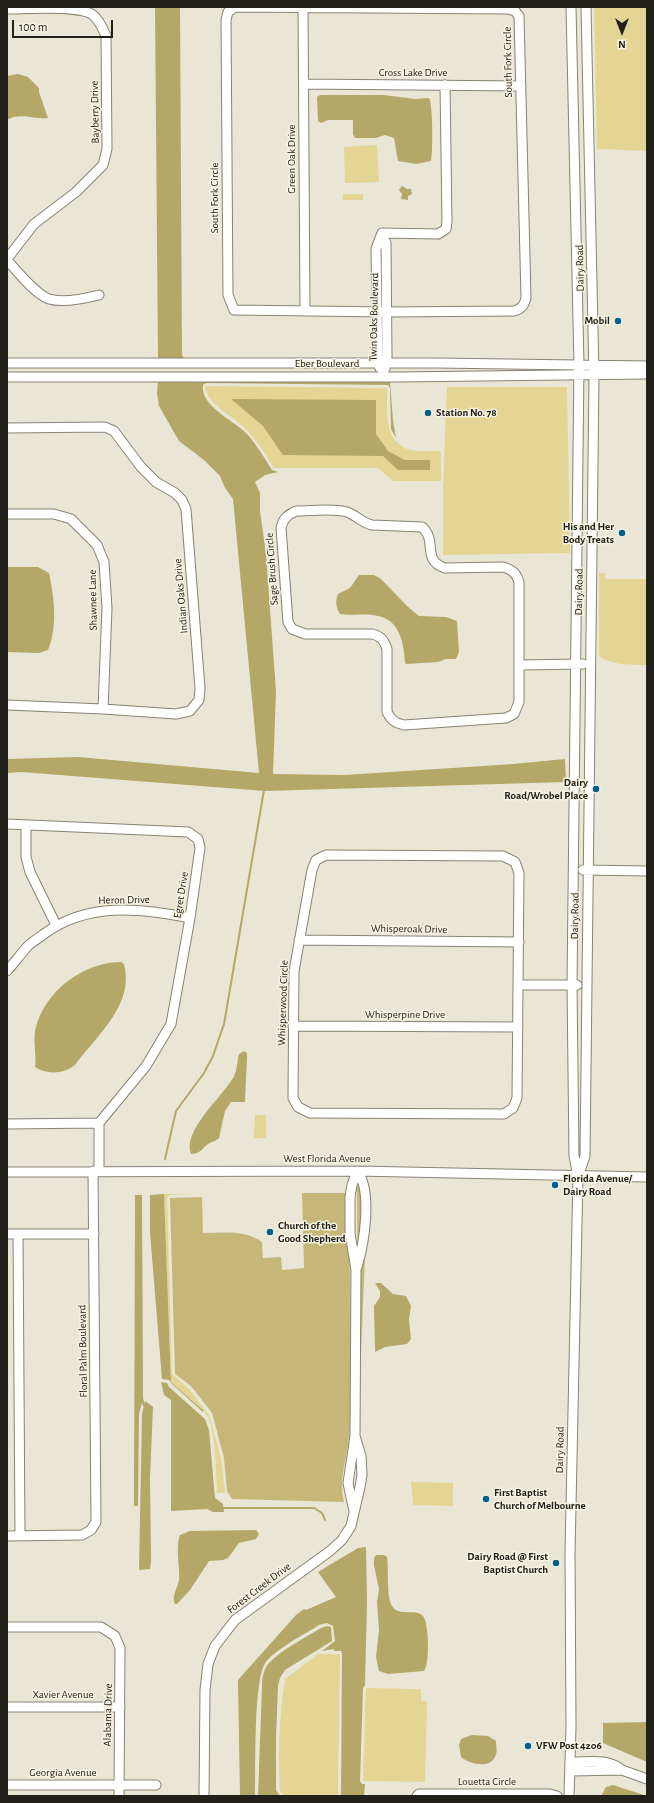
<!DOCTYPE html>
<html>
<head>
<meta charset="utf-8">
<style>
  body { margin:0 }
  #map { position:relative; width:654px; height:1803px; overflow:hidden; background:#eae6d5; font-family:"Alegreya Sans",sans-serif }
  canvas { display:block }
  .frame { position:absolute; inset:0; border:8px solid #22201a; pointer-events:none }
  .north { position:absolute; left:602px; top:12px; width:40px; height:40px; -webkit-text-stroke:3px #f7f3e2; paint-order:stroke; rotate:180deg; font-size:11px; font-weight:700; line-height:16px; text-align:center; color:#22201a }
  .north::after { content:''; display:block; margin:auto; width:14px; height:18px; background:#22201a; clip-path:polygon(50% 0,100% 100%,50% 72%,0 100%) }
  .scale { position:absolute; left:12px; top:20px; width:101px; height:18px; box-sizing:border-box; border:2px solid #22201a; border-top:0; padding-left:5px; font-size:12px; line-height:14px; white-space:nowrap; color:#22201a; -webkit-text-stroke:3px #f7f3e2; paint-order:stroke }
</style>
</head>
<body>
<div id="map">
<canvas width="654" height="1803"></canvas>
<div class="frame"></div>
<div class="north">N</div>
<div class="scale">100 m</div>
</div>
<script>
const context = document.querySelector('canvas').getContext('2d');
context.lineJoin = 'round';
function fill(path, color) { context.fillStyle = color; context.fill(path, 'evenodd'); }
function trace(path, color, width, dash) { context.strokeStyle = color; context.lineWidth = width; context.lineCap = dash ? 'butt' : 'round'; context.setLineDash(dash || []); context.stroke(path); }
function drawText(font, color, halo, rows, align = 'center') {
  context.font = font + ' "Alegreya Sans",sans-serif'; context.lineWidth = 3; context.setLineDash([]); context.textBaseline = 'middle'; context.strokeStyle = halo; context.fillStyle = color; for (const [text, x, y, turn = 0] of rows) {
    context.save(); context.translate(x, y); context.rotate((+turn || 0) * Math.PI / 180); context.textAlign = isNaN(turn) ? turn : align; if (halo) context.strokeText(text, 0, 0); context.fillText(text, 0, 0); context.restore();
  }
}
fill(new Path2D(`
  M594,7H647V151L597,149Z
  M377,145L379,182L345,183L344,147Z
  M343,194H363V200H343Z
  M205,386L387,388C388,410 382,438 407,449C416,452 431,451 441,451V481H393L378,468H274C267,457 260,445 251,435C239,418 207,407 205,386Z
  M447,387H567L570,553L443,555V485Z
  M599,573H605V579H647V665C633,665 610,665 599,656Z
  M255,1115H266V1138H254Z
  M164,1194H198L170,1195L167,1197L172,1374L189,1389L209,1415L221,1458L225,1493H217C216,1475 216,1430 207,1416C198,1403 183,1393 171,1382Z
  M411,1482L453,1483V1506L413,1505Z
  M318,1654H340L338,1796H285L280,1791C278,1754 279,1716 285,1679Z
  M366,1688L421,1689V1701H427L425,1782L363,1781Z`), '#e4d595');
fill(new Path2D(`
  M357,1187H368L361,1353L358,1311Z
  M302,1193H347C350,1265 352,1337 350,1409C350,1421 350,1434 348,1445C345,1465 339,1482 344,1502L232,1499L227,1491L224,1458L212,1413L191,1386L175,1374L170,1198L202,1197L203,1233C224,1233 244,1229 262,1242L263,1258L281,1257L282,1270L304,1268Z`), '#c6b778');
fill(new Path2D(`
  M155,7H180L182,355L184,358L192,359H158Z
  M18,74L28,77L39,88V92L48,118C34,120 20,112 7,120V76Z
  M320,95H384L415,99L429,98C433,105 433,152 431,161L416,164L398,161L394,138L385,135L376,138H355L353,134V120H328L321,123L318,121L317,97Z
  M402,186L407,189H411L412,194L408,196V200L401,199L402,194L399,190Z
  M158,380L390,382L393,420L396,438L391,429L390,388L388,385L206,383L203,385C200,407 236,421 249,436C258,447 265,459 272,470L278,472L265,475L255,482L260,493V511L266,554L276,691L273,774L345,775L513,764L565,759L566,782L265,791L21,772L7,773V759L78,757L259,773L233,499L225,488L220,476L204,460L179,441L159,406L157,394Z
  M231,399L376,400V434L388,451L405,460H430V470H398L383,456L283,455L263,426Z
  M7,567H38L49,573C54,597 58,626 48,650L39,653L7,652Z
  M359,575H374L381,579L407,606L419,616L446,617L457,621L459,652L456,659H446L438,662L406,664L405,663C404,644 400,620 378,616C366,613 352,616 340,614C336,607 335,602 338,594L350,588Z
  M121,962L124,964C135,1005 96,1036 75,1065C64,1074 47,1075 35,1067C37,1054 32,1040 36,1027C45,991 84,962 121,962Z
  M244,1051L247,1053V1057L245,1102H231L225,1111L219,1138C216,1141 214,1141 210,1143C202,1147 203,1153 191,1154C182,1131 222,1097 233,1078C237,1072 237,1062 239,1054Z
  M164,1194L171,1382L203,1410V1412L172,1384L169,1380L162,1379L150,1233V1195Z
  M135,1195H142L143,1398L139,1414L138,1506H134Z
  M375,1283H381L393,1294L406,1296L411,1306L409,1319L411,1339L407,1344L385,1347L375,1352L374,1306L380,1297V1291Z
  M161,1382L167,1383L169,1387L205,1419L209,1430L215,1498L223,1504L224,1512H213L207,1509L171,1511V1400L164,1395Z
  M145,1401L153,1407L150,1478L151,1561L150,1569L139,1570L142,1414Z
  M256,1530L259,1534L256,1539L239,1543L228,1558L223,1560L209,1561L190,1590L177,1604H175C171,1597 178,1587 179,1580C180,1565 175,1549 180,1535L190,1531Z
  M366,1547L367,1601L365,1685L363,1688L360,1781L362,1784H365L364,1796H341L342,1654L341,1651H334V1649L322,1651L335,1641L333,1626L327,1623L319,1625C305,1634 276,1649 266,1662C253,1678 256,1770 255,1796H240L238,1680L296,1615L304,1609L306,1610L336,1597L318,1572L358,1548Z
  M376,1555H384L387,1557C389,1570 386,1595 392,1606C398,1617 415,1608 423,1616C429,1623 430,1664 424,1671L388,1674L379,1671L376,1657L379,1630L377,1602L379,1589L374,1565V1558Z
  M327,1626L331,1627L332,1641L285,1670L280,1678L278,1686L276,1738V1790L280,1796H258L262,1687C262,1679 263,1670 269,1663C281,1650 305,1638 321,1628Z
  M647,1722V1762L603,1743V1723Z
  M472,1735L488,1736L496,1741C496,1746 498,1752 495,1757C490,1769 469,1764 461,1757L459,1745L461,1739Z
  M613,1785L647,1796H601L606,1787Z`), '#b5a768');
trace(new Path2D(`
  M165,1159L176,1111L204,1073L213,1056L224,1024L264,790
  M142,1398L144,1406
  M222,1508H314L322,1513L325,1520`), '#b5a768', 2);
const minor = new Path2D(`
  M235,7L507,9L515,11L519,16L526,298C524,306 521,309 514,311L387,312L234,310L228,295L226,20L228,12Z
  M303,7L305,311
  M7,9C26,9 80,5 93,15C100,21 103,29 106,36L107,149L103,165L76,192L34,224L7,259
  M304,84L521,86
  M382,233L438,234L446,229L447,221L445,85
  M382,233L386,243L387,356L385,369
  M7,260C17,271 35,294 49,299C62,303 87,298 99,295
  M7,363H438L647,366
  M380,368L378,364L376,249L382,233
  M7,377H398L647,374
  M7,428L105,427L114,431L141,467L156,482L175,493L182,500L186,509L200,688L199,700L190,711L176,714L103,709L7,705
  M296,511C312,511 332,508 347,512C356,515 362,523 372,525L422,527C438,541 421,560 445,568L503,567C513,570 516,573 519,582V702L514,714L506,718L404,725C395,723 391,720 387,712V649C384,640 381,636 372,634H305L292,629L288,622L281,528C283,519 287,515 296,511Z
  M7,514H54L71,519L97,545L104,562L107,608L103,709
  M519,665L583,664
  M7,824L188,832L198,839L200,848L190,918L171,1024L146,1066L99,1123L7,1124
  M26,825V857L30,872L56,925
  M326,855L503,856L515,862L519,873L517,1098L513,1108L504,1114L310,1113L298,1107L293,1098L294,971L312,870L316,860Z
  M583,870L647,871
  M299,940L519,942
  M7,971C14,963 20,955 27,947C31,942 38,939 44,934C87,902 140,908 190,918
  M518,985H577
  M293,1026L518,1027
  M99,1123V1171
  M7,1172L357,1171L647,1177
  M579,1174L585,1156L594,376L586,7
  M7,1234H94
  M18,1234L20,1536
  M357,1267C364,1244 373,1191 357,1171
  M354,1511L348,1483L355,1436L356,1270L350,1233V1197L352,1185L357,1171
  M7,1536L82,1535L91,1530L96,1522L93,1171
  M7,1627H101L115,1636L120,1648L119,1796
  M7,1707H120
  M571,1762C588,1762 608,1758 622,1770
  M571,1771L622,1770L647,1779
  M7,1785H156
  M204,1796L205,1690L208,1664L215,1646L235,1620L330,1551L342,1540L351,1526L360,1487L362,1475L361,1456L355,1436
  M417,1796L419,1794H550L557,1796
  M569,1796L571,1726L570,1553L578,1176L574,1156L572,985L579,365L571,7`);
trace(minor, '#878374', 11);
trace(minor, '#fff', 9);
for (const [x, y, r, color] of [
  [618,321,4,"#025e8f"],
  [428,413,4,"#025e8f"],
  [622,533,4,"#025e8f"],
  [596,789,4,"#025e8f"],
  [555,1185,4,"#025e8f"],
  [270,1232,4,"#025e8f"],
  [486,1499,4,"#025e8f"],
  [556,1563,4,"#025e8f"],
  [528,1746,4,"#025e8f"]
]) { const dot = new Path2D(); dot.arc(x, y, r, 0, 2 * Math.PI); context.fillStyle = color; context.fill(dot); trace(dot, '#f7f3e2', 1.5); }
drawText('11px', '#22201a', '#f7f3e2', [
  ["South Fork Circle",508,62,-91],
  ["Cross Lake Drive",413,73],
  ["Bayberry Drive",95,112,-91],
  ["Green Oak Drive",292,159,-90],
  ["South Fork Circle",215,198,-90],
  ["Dairy Road",580,268,-91],
  ["Twin Oaks Boulevard",374,317,-89],
  ["Eber Boulevard",327,364],
  ["Sage Brush Circle",272,569,-94],
  ["Dairy Road",579,592,-89],
  ["Indian Oaks Drive",181,596,-95],
  ["Shawnee Lane",93,600,-91],
  ["Egret Drive",181,895,-81],
  ["Heron Drive",124,900,-1],
  ["Dairy Road",575,916,-89],
  ["Whisperoak Drive",409,929,1],
  ["Whisperwood Circle",283,1003,-88],
  ["Whisperpine Drive",405,1015],
  ["West Florida Avenue",327,1159],
  ["Floral Palm Boulevard",83,1351,-91],
  ["Dairy Road",560,1450,-89],
  ["Forest Creek Drive",259,1588,-37],
  ["Xavier Avenue",63,1695],
  ["Alabama Drive",108,1715,-89],
  ["Georgia Avenue",63,1773],
  ["Louetta Circle",487,1782]
]);
drawText('bold 11px', '#22201a', '#f7f3e2', [
  ["Mobil",610,321,"right"],
  ["Station No. 78",436,413],
  ["His and Her",614,527,"right"],
  ["Body Treats",614,540,"right"],
  ["Dairy",588,783,"right"],
  ["Road/Wrobel Place",588,796,"right"],
  ["Florida Avenue/",563,1179],
  ["Dairy Road",563,1192],
  ["Church of the",278,1226],
  ["Good Shepherd",278,1239],
  ["First Baptist",494,1493],
  ["Church of Melbourne",494,1506],
  ["Dairy Road @ First",548,1557,"right"],
  ["Baptist Church",548,1570,"right"],
  ["VFW Post 4206",536,1746]
], 'left');
</script>
</body>
</html>
